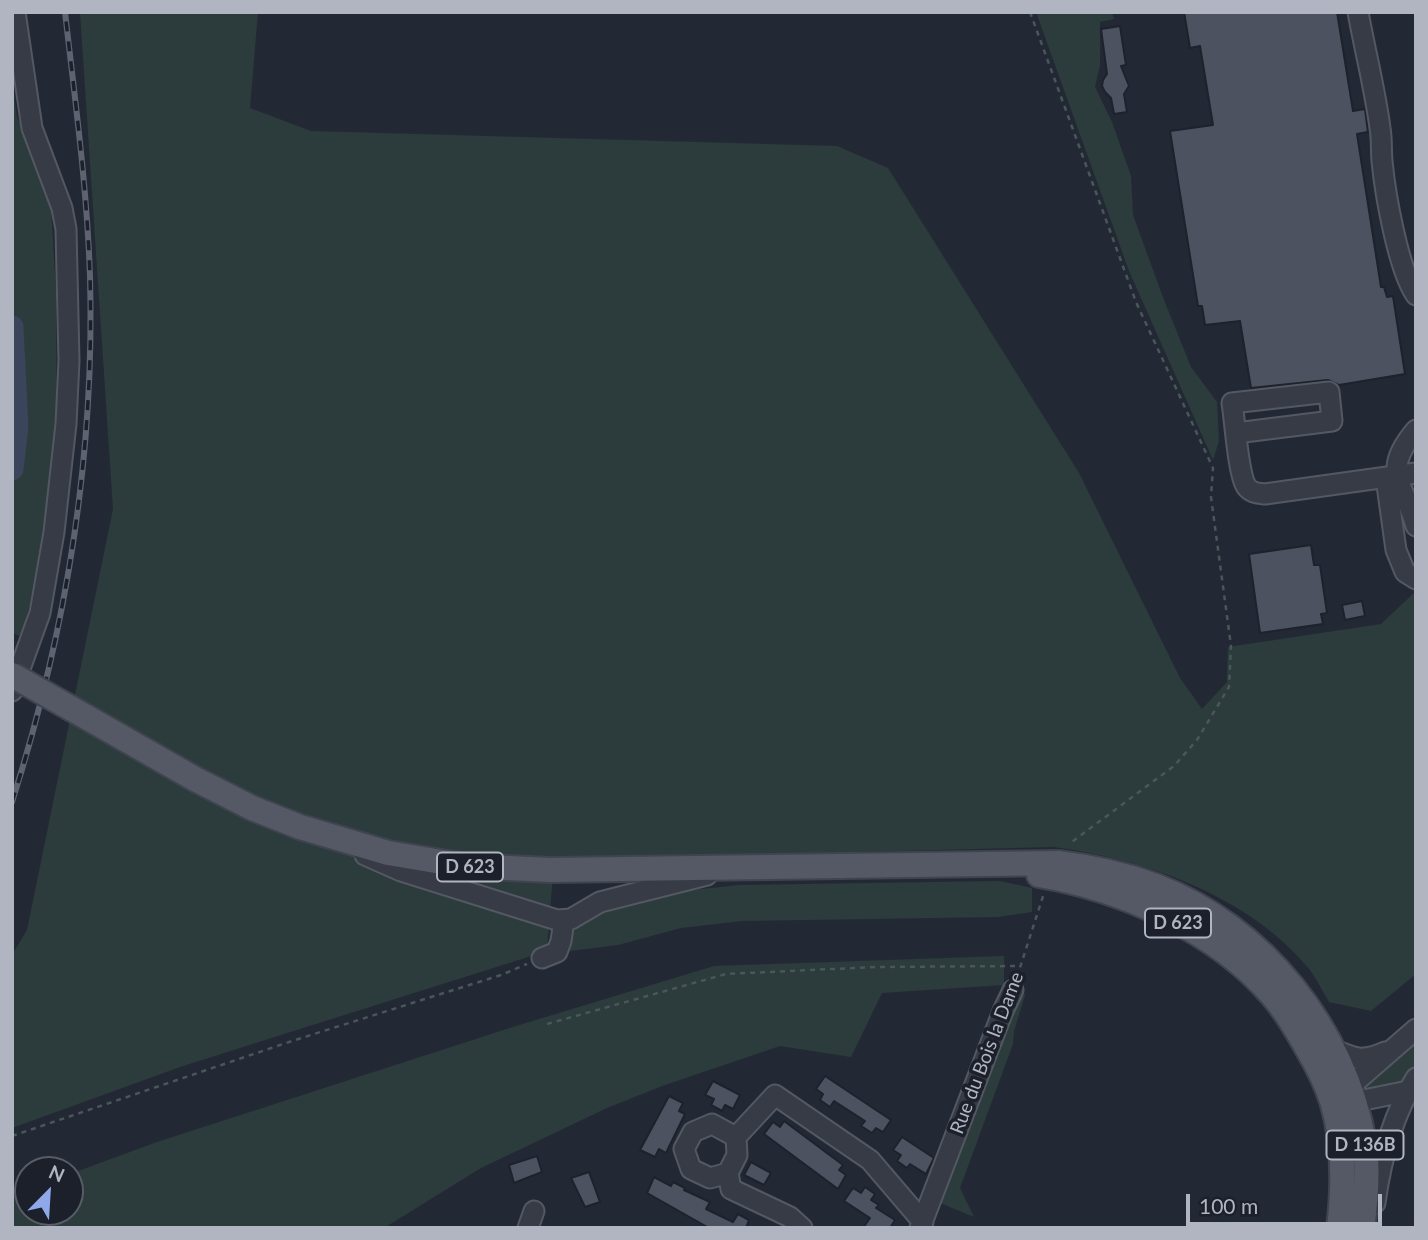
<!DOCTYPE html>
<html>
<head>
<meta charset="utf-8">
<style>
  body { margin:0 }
  #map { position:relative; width:1428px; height:1240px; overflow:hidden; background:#232934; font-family:Lato,sans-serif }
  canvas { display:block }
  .frame { position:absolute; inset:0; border:14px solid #b1b5c2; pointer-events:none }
  .north { position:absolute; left:14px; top:1156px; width:70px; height:70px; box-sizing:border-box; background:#1c202a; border:2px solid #585c67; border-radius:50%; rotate:24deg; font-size:19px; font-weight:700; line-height:28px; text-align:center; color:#b1b5c2 }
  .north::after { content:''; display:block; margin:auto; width:24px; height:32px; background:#8fa8e9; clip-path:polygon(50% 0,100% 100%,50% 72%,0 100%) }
  .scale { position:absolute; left:1186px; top:1194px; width:196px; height:32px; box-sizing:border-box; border:4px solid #b1b5c2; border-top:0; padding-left:9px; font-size:21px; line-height:24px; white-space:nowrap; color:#b1b5c2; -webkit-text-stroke:5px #1c202a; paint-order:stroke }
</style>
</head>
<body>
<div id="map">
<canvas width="1428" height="1240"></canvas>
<div class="frame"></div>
<div class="north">N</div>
<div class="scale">100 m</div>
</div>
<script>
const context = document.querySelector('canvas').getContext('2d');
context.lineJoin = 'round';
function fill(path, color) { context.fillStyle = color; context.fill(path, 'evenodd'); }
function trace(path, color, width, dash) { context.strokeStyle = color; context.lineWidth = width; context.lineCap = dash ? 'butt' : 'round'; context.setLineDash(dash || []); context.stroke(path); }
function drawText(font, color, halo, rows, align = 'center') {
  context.font = font + ' Lato,sans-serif'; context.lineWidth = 7; context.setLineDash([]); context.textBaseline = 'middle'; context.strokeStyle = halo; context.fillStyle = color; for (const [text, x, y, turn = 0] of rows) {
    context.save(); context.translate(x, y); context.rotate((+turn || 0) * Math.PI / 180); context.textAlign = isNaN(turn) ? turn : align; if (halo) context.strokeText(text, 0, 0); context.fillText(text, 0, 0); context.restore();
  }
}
fill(new Path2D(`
  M80,12H258L250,108L311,131L837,146L888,168L1079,473L1180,678L1202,709L1227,682L1228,647L1381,624L1416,591V974L1371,1011L1329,1002C1323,992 1317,980 1310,970C1250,896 1144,859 1053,847L554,860L547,951L183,1066L12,1128V955L27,930L113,509Z
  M1036,12H1112L1114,19L1100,22V65L1095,87L1112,122L1131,176L1133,215L1164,300L1191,367L1217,402L1219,441L1213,460L1129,271Z
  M12,81L17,117L50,188L56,293L57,447L30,604L21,636L12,633Z
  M1000,881L1032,888V912L998,917L742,921L681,928L618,945L570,951L572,929L593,912L654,894L739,885Z
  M1004,956V985L882,993L851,1057L780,1046L662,1086L607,1108L481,1168L384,1228H12V1195L28,1190V1212H70V1174L157,1142L516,1026L714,966Z
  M1026,992L1014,1031L1013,1044L960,1188L974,1217L938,1202L1007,1015Z
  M1416,1042V1068L1408,1082L1361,1094L1360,1090L1401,1057Z`), '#2c3b3c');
trace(new Path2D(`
  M12,327L17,427L12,469`), '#3a455b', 23);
const building = new Path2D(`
  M1184,12H1337L1353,111L1365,109L1368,132L1357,134L1381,287H1384L1387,297L1393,296L1405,374L1339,385L1328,380L1251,388L1240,321L1205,325L1202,306H1198L1170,131L1213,125L1200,46L1190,48Z
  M1120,26L1126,65L1121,66L1129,86L1124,94L1127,112L1114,114L1111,98L1105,92L1102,86L1103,80L1107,74L1101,29Z
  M1311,545L1314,565H1320L1327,613L1321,614L1323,624L1260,633L1249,554Z
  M1362,601L1365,616L1345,620L1342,605Z
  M825,1076L891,1120L883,1132L876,1128L872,1133L861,1126L865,1121L834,1101L830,1107L820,1100L823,1094L816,1089Z
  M713,1081L740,1095L733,1109L725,1105L722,1111L711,1105L714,1099L705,1095Z
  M669,1096L683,1103L679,1111L685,1114L666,1153L659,1149L655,1157L640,1150Z
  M784,1121L843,1165L839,1170L846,1175L838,1189L764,1134L773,1122L780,1127Z
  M902,1137L934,1158L926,1174L910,1164L907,1168L897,1161L901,1155L893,1150Z
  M537,1156L542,1172L514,1183L509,1165Z
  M751,1162L771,1173L764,1185L744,1175Z
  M589,1172L600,1202L585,1207L571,1178Z
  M654,1177L671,1186L673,1182L685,1188L684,1190L710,1202L706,1209L733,1222L738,1214L749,1220L746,1228H709L647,1193Z
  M865,1187L875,1194L871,1200L879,1205L876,1208L895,1220L890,1228H863L870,1218L844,1201L853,1188L861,1193Z`);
fill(building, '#4c5260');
trace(building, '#1d222c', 2);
const minor = new Path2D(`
  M1358,12C1365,51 1375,89 1380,128C1382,139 1381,150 1382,161C1385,193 1398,269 1416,295
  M1416,430C1380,472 1404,483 1416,526
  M1236,433L1332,421L1329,392L1232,403C1235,421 1238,473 1246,486C1251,493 1257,493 1265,494L1416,473
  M1386,478L1396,550L1405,572L1416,579
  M12,691L40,613L54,532L66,424L69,361L66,229L62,208L32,128L15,12
  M365,855L401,871L557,920L571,919L600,902L707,875
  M542,958L557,952L561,941L564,920
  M1333,1049C1355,1059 1362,1062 1385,1052
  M1340,1095L1416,1029
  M1340,1102H1354L1408,1091
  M736,1137L737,1155L728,1173L710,1178L691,1169L684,1149L693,1132L712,1124L736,1137L775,1095L870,1160L923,1222
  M728,1173L731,1189L790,1217L802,1228
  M1375,1203C1381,1159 1392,1116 1416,1078
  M528,1228L534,1211
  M920,1228L1003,1011L1013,990`);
const major = new Path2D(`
  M88,718L195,779L252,808L300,827L388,853L465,866L551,870L1058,863C1091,867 1124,874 1156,886C1263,927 1345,1030 1364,1143C1369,1170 1366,1201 1362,1228
  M1039,875C1122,889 1216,930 1272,995C1286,1011 1297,1030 1307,1048C1317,1065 1326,1082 1332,1101C1344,1140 1344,1187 1339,1228`);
trace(minor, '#545863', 23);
trace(major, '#3f444f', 28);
trace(new Path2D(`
  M1030,12L1136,302L1213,468L1211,497L1231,646L1229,687L1197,740L1174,766L1069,844
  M1017,977L1044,893
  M547,1024L726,974L875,967L1021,966
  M12,1136L292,1041L501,975L527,964`), '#49565a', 2.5, [5, 5]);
trace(minor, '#363b45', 19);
trace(major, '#545965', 24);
const rail = new Path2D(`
  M12,802C66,632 95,454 90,276C87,187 75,100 65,12`);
trace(rail, '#5e6371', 6);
trace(rail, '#1c202a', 3.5, [10]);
const majorBridge = new Path2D(`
  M12,675L88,718`);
trace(majorBridge, '#3f444f', 28, []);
trace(majorBridge, '#545965', 24);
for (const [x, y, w] of [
  [470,867,66],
  [1178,923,66],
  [1365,1145,77]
]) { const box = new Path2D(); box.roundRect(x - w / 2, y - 14.5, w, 29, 5); context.fillStyle = '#1c202a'; context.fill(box); trace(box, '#b1b5c2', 2); }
drawText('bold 18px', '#b1b5c2', null, [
  ["D 623",470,867],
  ["D 623",1178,923],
  ["D 136B",1365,1145]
]);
drawText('19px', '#b1b5c2', '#1c202a', [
  ["Rue du Bois la Dame",987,1053,-69]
]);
</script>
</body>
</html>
